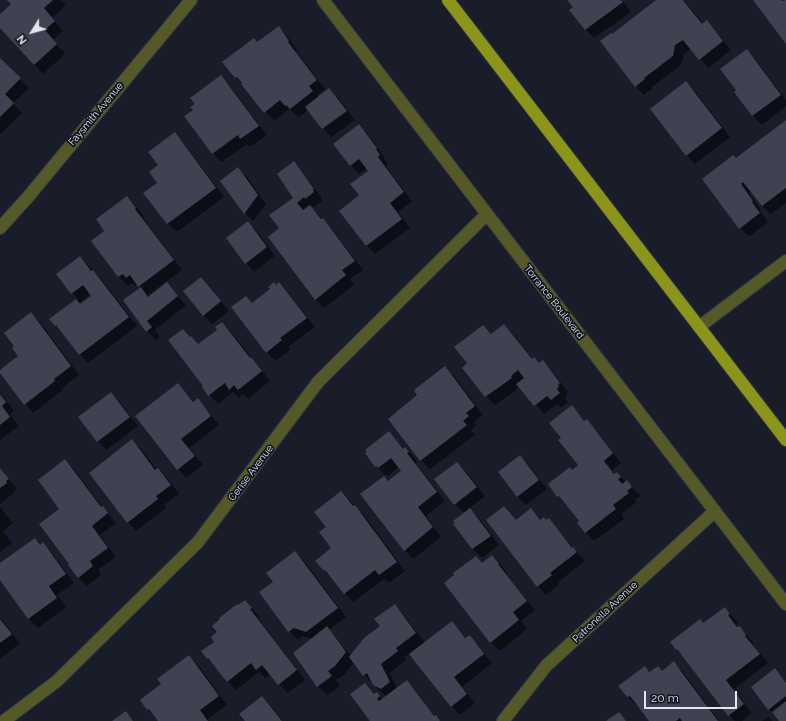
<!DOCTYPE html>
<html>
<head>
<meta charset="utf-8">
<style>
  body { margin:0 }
  #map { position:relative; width:786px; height:721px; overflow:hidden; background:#191c29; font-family:Raleway,sans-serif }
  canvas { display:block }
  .north { position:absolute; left:12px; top:12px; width:40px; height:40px; -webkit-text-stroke:3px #10131f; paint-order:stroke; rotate:233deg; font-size:11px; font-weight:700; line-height:16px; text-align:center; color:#e4e6f0 }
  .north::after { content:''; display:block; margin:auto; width:14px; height:18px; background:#e4e6f0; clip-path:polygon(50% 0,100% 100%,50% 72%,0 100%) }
  .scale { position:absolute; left:644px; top:691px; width:93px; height:18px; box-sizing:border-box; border:2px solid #e4e6f0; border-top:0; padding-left:5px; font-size:12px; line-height:14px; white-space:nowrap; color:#e4e6f0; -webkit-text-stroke:3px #10131f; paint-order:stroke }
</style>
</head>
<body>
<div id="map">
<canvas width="786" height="721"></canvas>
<div class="north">N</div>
<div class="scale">20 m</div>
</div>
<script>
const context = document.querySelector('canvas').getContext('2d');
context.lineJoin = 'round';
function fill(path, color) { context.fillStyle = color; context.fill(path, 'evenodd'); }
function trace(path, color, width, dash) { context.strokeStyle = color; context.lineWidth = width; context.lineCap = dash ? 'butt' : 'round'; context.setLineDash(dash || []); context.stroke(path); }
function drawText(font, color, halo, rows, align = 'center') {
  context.font = font + ' Raleway,sans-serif'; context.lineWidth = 3.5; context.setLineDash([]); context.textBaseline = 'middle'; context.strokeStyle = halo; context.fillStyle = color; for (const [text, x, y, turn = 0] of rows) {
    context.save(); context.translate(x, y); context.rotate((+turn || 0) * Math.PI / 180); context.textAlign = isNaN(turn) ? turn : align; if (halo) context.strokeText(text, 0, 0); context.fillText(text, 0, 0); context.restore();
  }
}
fill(new Path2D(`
  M8,0H61L66,5L52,18L63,31L53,40L65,54L43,74L0,26V15L12,4Z
  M569,0H622L631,12L594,38L586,30L571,10L574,8Z
  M658,0H684L703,24L706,21L715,30L731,50L708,68L691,49L684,54L681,65L652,87L653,88L644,95L635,86L612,35Z
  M278,27L287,36L297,50L296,51L325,89L317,95L319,98L329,89L338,98L355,120L331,137L308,110L299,117L289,109L274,121L223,62L258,43Z
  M747,50L755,59L786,100V106L762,125L753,116L735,92L737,91Z
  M0,59L29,88L13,103L22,113L0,134Z
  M221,76L229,85L267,135L250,147L247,144L221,162L213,153L194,110Z
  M686,82L695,91L730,137L695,164L686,155Z
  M786,122V203L771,214L762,206L751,191L749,193L761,210L760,211L768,222L749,237L740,228L736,159Z
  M359,126L368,134L385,158L384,159L388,164L386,166L412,201L398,212L410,228L375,254L366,245L361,196L369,171L367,168L359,174L351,166L334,144Z
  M175,133L183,142L224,197L177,232L168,224L145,193L158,183L159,166Z
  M293,163L302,172L322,198L321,199L322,201L314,207L313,206L311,207L331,228L363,270L350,279L354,285L324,308L315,299L280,228L294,198Z
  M238,169L247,177L266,204L253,221L245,213Z
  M127,197L136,206L144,217L143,218L182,270L148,295L149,297L167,284L186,305L155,330L160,337L156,340L147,331L141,288L138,285L135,286L132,283L128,286L119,277L92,241L105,231Z
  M248,223L257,231L275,256L254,272L246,263Z
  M80,257L102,280L137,326L88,363L80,355L51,319L78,299L72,293ZM91,294L92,296L81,305L79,303Z
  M201,278L229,311L212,324L203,315Z
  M279,284L288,293L315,327L288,347L290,350L275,361L267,352L253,304Z
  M31,314L40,322L79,375L62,388L63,390L33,413L25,404L0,371L19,356Z
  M222,324L231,332L270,381L248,399L243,394L239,398L233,392L218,404L203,388L204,387L191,338L199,345L219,330Z
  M504,325L513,334L533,360L539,364L543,362L551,370L568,392L566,394L567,396L565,398L568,402L561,408L557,404L544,414L520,387L495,405L486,396L463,368L468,363L483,326L492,335Z
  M445,368L454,376L483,415L474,422L477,425L471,430L475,435L430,469L421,460L419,395Z
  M178,384L194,402L198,400L206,409L219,425L189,448L203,465L186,478L178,469Z
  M0,392L14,411L10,415L19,426L0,440Z
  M111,393L120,402L138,426L106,450L98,441Z
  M572,407L585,421L587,420L595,429L621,463L612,470L615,475L617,473L626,482L627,481L640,496L635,500L637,502L621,514L624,519L594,541L578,523L580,521L558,496L572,471L579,465L562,438Z
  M389,433L404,449L405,448L414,457L417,461L415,463L445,501L426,516L441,537L413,559L405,550L384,477L389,481L402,471L399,467L388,476L386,474L385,475L376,466Z
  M132,440L141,449L157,470L158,469L167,478L179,494L164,505L166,508L136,531L118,509Z
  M520,457L529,465L547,489L526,505L517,496Z
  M65,460L74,469L102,507L116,523L100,535L116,557L98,570L101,575L87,586L78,577Z
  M457,463L466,472L485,496L469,509L479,518L499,545L482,558L473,549L455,524L465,514L455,504Z
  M0,468L17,489L14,491L15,492L0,504Z
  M341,492L364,515L405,571L389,583L384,579L353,602L324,570L333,548L328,527Z
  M0,507L13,523L3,531L12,543L0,552Z
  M504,507L517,520L531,510L541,520L546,521L548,519L585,561L558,582L560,584L546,595L538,586Z
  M35,540L40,545L43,544L51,552L74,583L57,595L66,607L38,628L29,619L0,579V565Z
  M295,553L304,561L346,617L329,630L351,656L381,626L395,605L403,614L425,643L451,622L467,639L470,637L492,663L462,687L475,703L460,715L452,706L410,653L404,657L406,660L390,673L397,689L407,681L415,690L435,717L440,721H371L365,684L375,694L376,693L383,699L387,696L383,694L364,675L354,662L344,675L336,680L340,686L327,695L318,686L312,639L303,636L298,640L289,631L274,583Z
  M492,557L501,565L507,573L506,574L535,610L521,621L527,629L500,651L491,642L483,564Z
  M245,601L254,610L260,617L258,618L305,680L287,693L271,674L265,678L259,672L236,690L207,658L216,642L219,632L238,606Z
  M725,608L738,623L736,624L739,628L748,636L754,644L753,645L768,663L734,689L752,713L742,721H735L729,715L685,658L671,642L704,624Z
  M0,617L20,643L0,659Z
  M189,656L198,665L227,705L208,719L209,721H159L141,701L162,684Z
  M674,663L683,672L719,721H650L638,705L637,706L628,697L620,686L645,668L650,673L662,672Z
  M775,670L786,682V721H780L769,709Z
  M262,697L271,706L283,721H246Z
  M768,717L772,721H762Z`), '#0007');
fill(new Path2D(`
  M7,0H53L44,8L55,21L45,30L57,44L34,65L0,28V14L11,4Z
  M567,0H621L623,2L585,30L569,10L573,7Z
  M656,0H683L702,24L707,20L723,41L699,60L683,40L675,45L673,56L644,78L645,79L635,87L600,41L611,33L612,34Z
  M753,0H781L782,1L786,0V44Z
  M279,26L289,41L288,42L317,80L309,86L313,91L290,109L286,105L285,106L280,100L264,113L241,84L242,83L237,77L235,78L222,62L254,38L257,42Z
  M747,49L781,95L752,116L734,92L736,90L720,69Z
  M0,58L21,78L5,94L14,103L0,117Z
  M221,75L259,126L240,139L238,135L212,154L184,116L193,110L190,107L195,104L190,98Z
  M686,81L722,128L686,156L650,109Z
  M329,88L347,111L322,129L305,107Z
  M786,120V188L762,206L743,182L741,184L753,201L752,202L760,213L739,229L702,179L733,155L736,158Z
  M359,124L377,148L376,149L380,155L378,157L404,192L390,203L402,219L366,246L339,211L359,195L350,184L368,171L359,159L350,166L333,144Z
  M175,132L216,188L167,224L143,193L157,183L149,172L158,165L148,152Z
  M294,161L314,189L313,190L314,192L305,199L304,197L297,203L303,210L310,205L321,219L323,218L355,261L342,270L346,275L315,300L268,237L279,228L269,215L293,198L277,174Z
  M238,167L258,195L244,214L220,181Z
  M127,196L136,208L135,209L174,260L138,287L130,275L126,278L123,274L118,277L91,241L104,231L96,219Z
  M248,221L267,247L245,264L226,238Z
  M80,256L91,271L93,270L129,317L79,355L56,325L55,326L49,319L76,299L80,304L91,296L83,285L71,294L56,274Z
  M201,277L221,301L203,316L183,291Z
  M167,282L178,296L147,321L152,327L146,332L123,300L141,287L148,297Z
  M274,282L276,285L279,282L307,318L280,338L282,340L266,353L231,307L246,296L252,303L270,289L268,287Z
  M31,312L71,366L54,379L55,381L24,405L0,373V370L18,356L12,348L14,346L4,333Z
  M222,322L250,358L251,357L262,371L238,390L234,385L229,390L225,383L208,396L202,387L203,386L168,340L183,329L190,337L191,336L198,344L217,330L215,327Z
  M504,324L532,359L534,357L539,363L543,360L560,383L558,384L559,386L557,389L560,393L551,400L547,396L534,406L516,384L524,378L518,370L511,376L512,378L485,397L462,368L467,363L454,347L483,325L491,334Z
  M445,366L475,406L466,413L469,416L463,421L467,425L420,461L388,419L417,395L414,390Z
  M178,383L193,402L198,398L211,416L181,439L195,456L177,470L135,416Z
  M111,392L130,417L97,442L78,417Z
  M0,394L6,402L2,406L10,417L0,425Z
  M572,405L584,421L587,419L613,453L604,461L614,474L617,472L621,477L618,479L622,484L627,480L632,487L627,491L629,493L613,505L616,509L585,533L577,523L579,521L559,496L557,497L548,484L570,467L572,470L578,465L558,440L561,438L549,423Z
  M389,431L403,449L405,447L409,452L407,453L437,492L418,507L433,527L404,551L360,494L384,476L388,481L401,471L391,458L378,468L377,466L375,467L365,453L367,451L365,450Z
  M132,439L155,470L158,468L171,485L156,496L158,499L127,523L89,473Z
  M520,455L539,480L517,497L498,472Z
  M65,459L101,507L103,506L108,513L92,526L108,548L90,561L93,566L78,578L68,565L69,564L39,524L59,509L38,480Z
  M457,462L477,487L454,505L434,479Z
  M0,468L9,479L6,481L7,483L0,488Z
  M341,491L353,506L355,505L397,562L379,575L375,570L344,594L325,570L324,571L315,561L331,548L319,532L326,527L314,512Z
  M504,506L516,520L531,508L540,520L544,517L546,520L549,518L572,548L573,547L577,552L550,573L552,575L537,587L486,520Z
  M470,508L491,536L472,549L453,524L455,523L453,521Z
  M35,538L40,545L43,542L66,574L49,586L57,598L28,619L0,580V563Z
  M295,551L338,608L306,632L294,628L288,632L259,592L273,582L266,573Z
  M492,555L499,564H498L527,601L513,612L519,620L490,643L444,583L454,575L453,573L476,556L482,563Z
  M245,600L252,608L250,609L297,670L278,685L262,665L256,670L251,663L227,682L208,658L207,659L201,651L214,642L211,637L217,632L212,626L220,619L219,618L237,604L238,605Z
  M395,604L416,633L396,648L398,651L381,664L390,682L381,689L373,685L367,673L363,676L349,657L364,638L380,626L374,619Z
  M725,607L730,614L728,615L737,627L740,626L746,635L745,636L760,654L726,680L744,704L728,716L677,649L676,650L670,642L700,619L703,623Z
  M0,619L12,634L0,643Z
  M452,621L465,638L470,635L484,654L454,677L467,694L451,707L409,654Z
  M327,626L346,652L335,666L328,671L332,676L317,687L293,653Z
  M189,655L219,696L200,710L208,721H158L149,709L147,710L140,700L161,684L157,679Z
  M674,661L680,670L718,721H682L680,718L676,721H649L630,696L627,697L618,686L645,666L649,672L658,666L662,671Z
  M775,668L786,683V696L768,710L751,687Z
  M407,680L434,716L436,715L440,721H370L350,694L365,683L374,694L377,692L380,696L377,699L379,701Z
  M262,696L282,721H245L239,714Z
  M786,701V721H779L772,712Z
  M126,711L133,721H112Z
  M619,712L626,721H606Z`), '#3e4251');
const minor = new Path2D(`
  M323,0L786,604
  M0,228L28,197L191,0
  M699,327L786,261
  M4,721L57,681L198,542L318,382L487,214
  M503,721L546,666L715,511`);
const major = new Path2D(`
  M448,0L786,440`);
trace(minor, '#353845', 14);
trace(major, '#353845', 14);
trace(minor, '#545927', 12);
trace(major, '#8b951a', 12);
drawText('10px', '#e4e6f0', '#10131f', [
  ["Faysmith Avenue",96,114,-50],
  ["Torrance Boulevard",554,302,52],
  ["Cerise Avenue",251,473,-53],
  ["Patronella Avenue",605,612,-43]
]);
</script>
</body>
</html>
